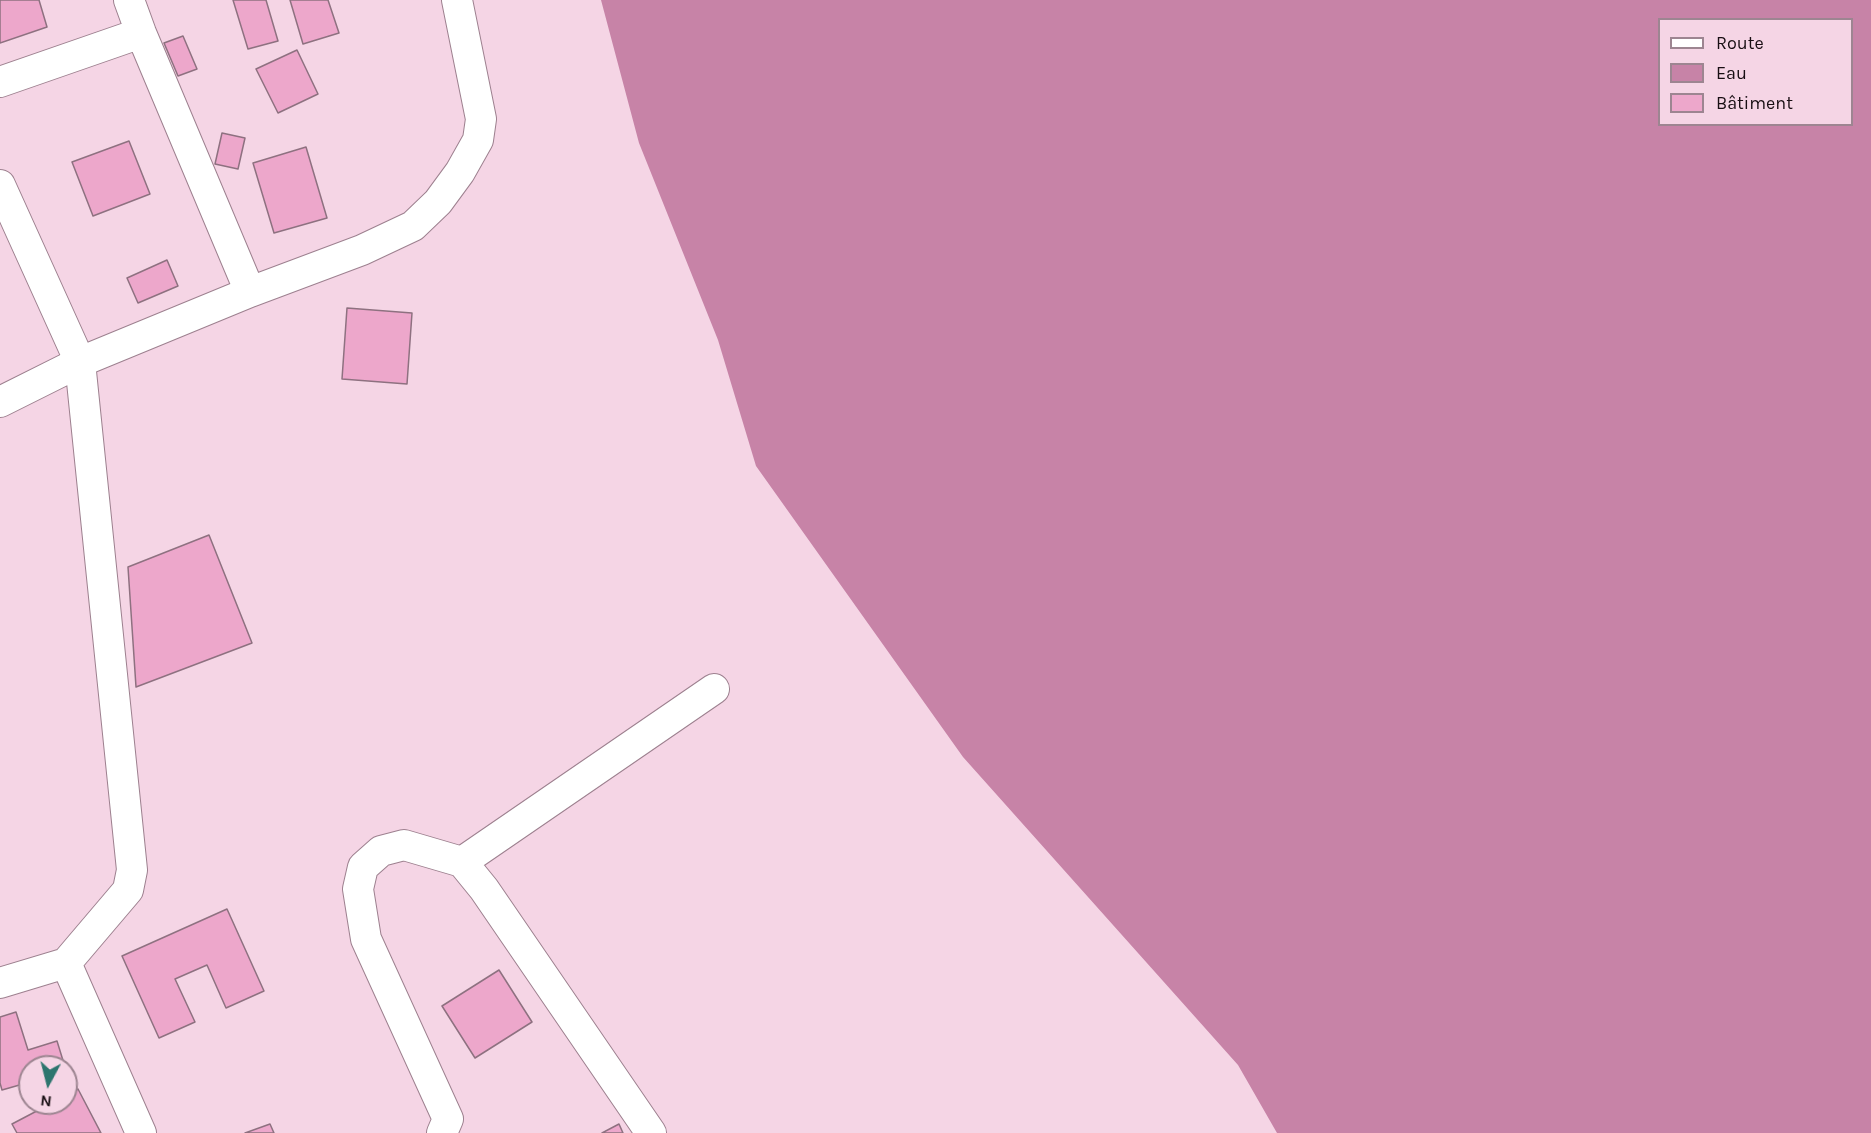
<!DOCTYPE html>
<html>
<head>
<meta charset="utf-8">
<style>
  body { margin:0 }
  #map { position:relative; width:1871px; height:1133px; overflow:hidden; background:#f5d5e5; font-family:Karla,sans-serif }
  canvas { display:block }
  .legend { position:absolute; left:1658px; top:18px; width:195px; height:108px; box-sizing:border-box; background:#f5d5e5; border:2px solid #9d8591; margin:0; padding:8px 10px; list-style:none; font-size:18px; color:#180e13 }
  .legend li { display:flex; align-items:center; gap:12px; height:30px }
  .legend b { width:30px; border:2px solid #9d8591 }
  .north { position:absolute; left:18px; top:1055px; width:60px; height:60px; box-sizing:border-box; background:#f5d5e5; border:2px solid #9d8591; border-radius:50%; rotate:187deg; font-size:16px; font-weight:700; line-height:24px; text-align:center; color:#180e13 }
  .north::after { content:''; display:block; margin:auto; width:21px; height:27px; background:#2d756e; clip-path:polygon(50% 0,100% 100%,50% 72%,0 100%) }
</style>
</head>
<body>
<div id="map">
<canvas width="1871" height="1133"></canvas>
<ul class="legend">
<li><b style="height:8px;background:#fff"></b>Route</li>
<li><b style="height:16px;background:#c783a7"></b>Eau</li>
<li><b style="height:16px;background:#eda7cb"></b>Bâtiment</li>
</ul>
<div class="north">N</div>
</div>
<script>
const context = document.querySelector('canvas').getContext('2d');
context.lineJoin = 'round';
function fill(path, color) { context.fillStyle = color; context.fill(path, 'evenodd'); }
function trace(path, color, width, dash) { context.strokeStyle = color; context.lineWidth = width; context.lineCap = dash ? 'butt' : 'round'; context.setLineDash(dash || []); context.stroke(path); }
fill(new Path2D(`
  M601,0H1871V1133H1277L1238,1065L963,757L756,466L718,340L639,143ZM1660,20H1852V124H1660Z`), '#c783a7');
const building = new Path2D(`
  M0,0H39L47,27L0,43Z
  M233,0H266L278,41L248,49Z
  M290,0H328L339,33L303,44Z
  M183,36L197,69L178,76L164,43Z
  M297,50L318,94L278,113L256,69Z
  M222,133L245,138L238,169L215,164Z
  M129,141L150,194L93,216L72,162Z
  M306,147L327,218L274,233L253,163Z
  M167,260L178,286L138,303L127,278Z
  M347,308L412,313L407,384L342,379Z
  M209,535L252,643L136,687L128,567Z
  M227,909L264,991L226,1008L207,965L175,979L195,1022L159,1038L122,956Z
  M499,970L532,1022L475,1058L442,1006Z
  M16,1012L28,1050L57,1041L65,1067H30V1082L2,1090L0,1083V1017Z
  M78,1089L101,1133H17L12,1124L52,1103H66V1096Z
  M270,1124L274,1133H245Z
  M619,1124L623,1133H602Z`);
fill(building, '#eda7cb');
trace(building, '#8e7180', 1.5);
const street = new Path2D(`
  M129,0L141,33L250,292
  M0,82L141,33
  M0,185L80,362L132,870L128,890L66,963L0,983
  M0,402L80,362L250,292L362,250L413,226L438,202L460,172L478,140L481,119L457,0
  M462,862L714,689
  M66,963L141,1133
  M442,1133L448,1119L366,939L358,889L363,867L381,851L404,845L462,862L484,889L651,1133`);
trace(street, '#9d808f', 32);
trace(street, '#fff', 30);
</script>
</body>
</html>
